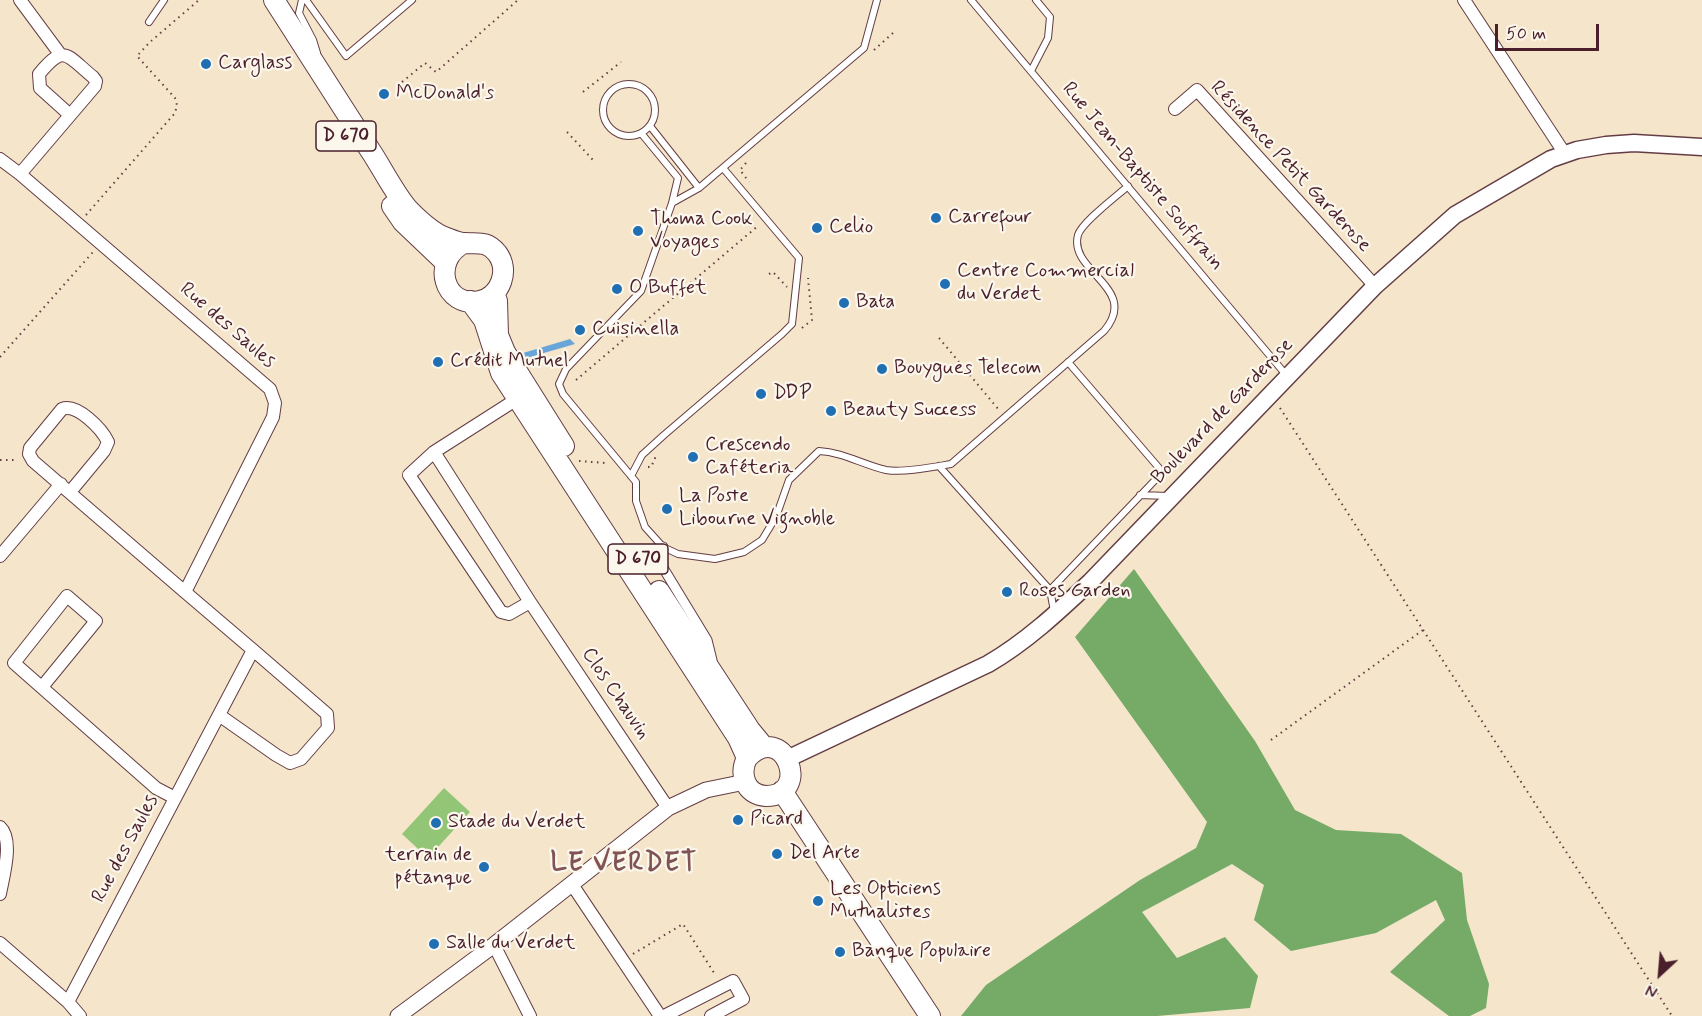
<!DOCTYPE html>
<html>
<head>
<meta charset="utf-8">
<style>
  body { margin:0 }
  #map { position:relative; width:1702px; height:1016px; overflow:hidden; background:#f4e5cb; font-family:Mynerve,sans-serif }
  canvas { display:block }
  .north { position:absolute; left:1630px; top:944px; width:60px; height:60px; -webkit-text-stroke:4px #fbf7ec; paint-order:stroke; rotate:206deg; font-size:16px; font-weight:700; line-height:24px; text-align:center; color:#4a1f2b }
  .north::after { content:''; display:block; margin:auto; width:21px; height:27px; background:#4a1f2b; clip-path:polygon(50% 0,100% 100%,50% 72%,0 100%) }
  .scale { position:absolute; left:1495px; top:24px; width:104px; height:27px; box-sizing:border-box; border:3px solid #4a1f2b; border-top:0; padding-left:8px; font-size:18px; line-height:21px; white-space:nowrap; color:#4a1f2b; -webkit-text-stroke:4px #fbf7ec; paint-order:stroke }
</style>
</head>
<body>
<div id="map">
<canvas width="1702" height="1016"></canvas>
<div class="north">N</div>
<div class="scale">50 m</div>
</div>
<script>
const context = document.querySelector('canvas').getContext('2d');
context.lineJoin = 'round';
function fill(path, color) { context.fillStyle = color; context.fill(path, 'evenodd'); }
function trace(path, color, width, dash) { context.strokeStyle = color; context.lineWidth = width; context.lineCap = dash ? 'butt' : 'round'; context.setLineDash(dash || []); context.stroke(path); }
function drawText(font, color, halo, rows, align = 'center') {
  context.font = font + ' Mynerve,sans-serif'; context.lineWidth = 4.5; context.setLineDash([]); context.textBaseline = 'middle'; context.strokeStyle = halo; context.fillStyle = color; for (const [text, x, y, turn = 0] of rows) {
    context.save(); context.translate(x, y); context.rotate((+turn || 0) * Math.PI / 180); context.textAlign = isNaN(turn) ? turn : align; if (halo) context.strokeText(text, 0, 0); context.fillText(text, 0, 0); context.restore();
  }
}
fill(new Path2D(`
  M444,788L470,812L428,858L402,834Z`), '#92c576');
fill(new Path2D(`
  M1134,569L1255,741L1295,810L1336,830L1401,834L1462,873L1467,920L1489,984L1486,1008L1470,1016H1449L1390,972L1445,920L1436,900L1376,933L1291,951L1254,920L1264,885L1232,864L1142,912L1177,958L1225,937L1258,976L1250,1008L1157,1016H961L986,985L1140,880L1196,848L1207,822L1075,637Z`), '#75aa67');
fill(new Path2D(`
  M570,339L575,344L530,357L525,362H518L513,356Z`), '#6aa5da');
const service = new Path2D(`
  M302,0L299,13L313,40L317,53
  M306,0L346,56L412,0
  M971,0L1287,376
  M149,22L164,0
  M1031,71L1048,38L1050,17L1036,0
  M603 110a26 26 0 1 1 52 0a26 26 0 1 1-52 0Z
  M650,126L699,188
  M641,133L678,178L672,203L641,291L566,369L559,384L563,394L636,482V501L645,527L663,547L678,554L715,559L744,552L762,540L776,517L789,480L819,451C843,452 863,465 886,470C904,473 933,467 951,464L1104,331C1141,288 1068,272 1078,235C1082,222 1117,196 1128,186
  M672,203L699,188L864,48L877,0
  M939,466L1050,590L1054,611
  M631,476L642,455L664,435L782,334L792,324L799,258L723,168
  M1140,495L1168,496
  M1050,590L1158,477L1159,468L1068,362`);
const pedestrian = new Path2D(`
  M663,547L661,556L662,566L707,640L712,660`);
const minor = new Path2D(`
  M20,0L60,54
  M1464,0L1565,154
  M1175,109L1197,90L1375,286
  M0,159L20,174L270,389L275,403L273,417L185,592L253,650L68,1002
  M20,174L95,86L96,81L93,77C66,55 65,43 39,74L40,88L70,115
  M517,399L434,452L409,475L501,612L509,614L530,602
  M434,452L530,602L668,808
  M70,492L104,451L108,442C102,429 77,403 62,409L30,448L29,454L33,461L185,592
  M0,556L61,484
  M42,687L96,621L67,596L14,663L156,788L175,798
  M219,715L276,755L290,763L301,759L328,728L327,714L253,650
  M0,827C14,840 3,877 0,894
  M571,883L660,1016
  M0,943L68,1002L80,1016
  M494,945L530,1016
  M664,1016L733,981L743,999L711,1016`);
const tertiary = new Path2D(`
  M398,1016L494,945L668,808L706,790L745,782`);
const secondary = new Path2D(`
  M787,759L988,664C1026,642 1058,612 1090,582L1375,286L1455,215L1551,159L1577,150L1606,145L1634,143L1702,147`);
const primary = new Path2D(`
  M274,0C306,50 338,100 370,150C381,166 397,198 410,211C419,220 434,234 447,238C452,240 459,243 464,243C478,244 486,240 497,253C510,270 501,296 480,301C444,309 430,260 464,243
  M392,206L403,222L445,262
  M494,293L497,301L498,335L505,352L564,446
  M470,301L484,320L501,373L738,738L747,758C739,774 745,795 766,796C813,796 784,719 747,758
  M659,591L750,730L764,747
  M782,791L930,1016`);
trace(service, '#643d43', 8);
trace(pedestrian, '#643d43', 11);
trace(minor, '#643d43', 14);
trace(tertiary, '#643d43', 17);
trace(secondary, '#643d43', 19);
trace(primary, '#643d43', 22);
trace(new Path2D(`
  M874,50L894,32
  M402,82L425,63L436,72L518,0
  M583,92L621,62
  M567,132L593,160L595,158
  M746,163L740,170L749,182
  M86,215L175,113L177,105L175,98L137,56L150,42L199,0
  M769,274L773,272L787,287
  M802,328L812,320L808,278
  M939,338L999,410
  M0,357L93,252
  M576,380L759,225
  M1280,408L1672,1016
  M0,460H18
  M579,461L606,463
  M648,467H651L656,456
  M1271,740L1423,630
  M633,954L683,924L716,976`), '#643d43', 2, [1.5, 4.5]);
trace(service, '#fff', 6);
trace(pedestrian, '#fff', 9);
trace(minor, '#fff', 12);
trace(tertiary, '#fff', 15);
trace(secondary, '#fff', 16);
trace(primary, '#fff', 20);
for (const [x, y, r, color] of [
  [206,64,6,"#1f6fb2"],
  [384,94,6,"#1f6fb2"],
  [936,218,6,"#1f6fb2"],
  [817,228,6,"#1f6fb2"],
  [638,231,6,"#1f6fb2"],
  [945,284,6,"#1f6fb2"],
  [617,289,6,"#1f6fb2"],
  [844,303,6,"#1f6fb2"],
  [580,330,6,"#1f6fb2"],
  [438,362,6,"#1f6fb2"],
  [882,369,6,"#1f6fb2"],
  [761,394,6,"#1f6fb2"],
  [831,411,6,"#1f6fb2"],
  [693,457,6,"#1f6fb2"],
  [667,509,6,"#1f6fb2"],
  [1007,592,6,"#1f6fb2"],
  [738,820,6,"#1f6fb2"],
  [436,823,6,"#1f6fb2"],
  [777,854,6,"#1f6fb2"],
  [484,867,6,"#1f6fb2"],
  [818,901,6,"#1f6fb2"],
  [434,944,6,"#1f6fb2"],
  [840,952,6,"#1f6fb2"]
]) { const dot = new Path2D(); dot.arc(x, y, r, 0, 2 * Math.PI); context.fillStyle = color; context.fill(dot); trace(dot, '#fbf7ec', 2); }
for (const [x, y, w] of [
  [346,136,60],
  [638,559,60]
]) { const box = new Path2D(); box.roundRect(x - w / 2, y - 15, w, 30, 4.5); context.fillStyle = '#fbf7ec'; context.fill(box); trace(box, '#4a1f2b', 1.5); }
drawText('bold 18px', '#4a1f2b', null, [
  ["D 670",346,136],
  ["D 670",638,559]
]);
drawText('20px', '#4a1f2b', '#fbf7ec', [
  ["Carglass",218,64],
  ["McDonald's",396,94],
  ["Carrefour",948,218],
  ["Thoma Cook",650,220],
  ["Voyages",650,243],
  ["Celio",829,228],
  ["Centre Commercial",957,272],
  ["du Verdet",957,295],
  ["O Buffet",629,289],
  ["Bata",856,303],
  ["Cuisinella",592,330],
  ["Crédit Mutuel",450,362],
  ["Bouygues Telecom",894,369],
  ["DDP",773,394],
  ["Beauty Success",843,411],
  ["Crescendo",705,446],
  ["Caféteria",705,469],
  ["La Poste",679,497],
  ["Libourne Vignoble",679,520],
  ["Roses Garden",1019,592],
  ["Picard",750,820],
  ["Stade du Verdet",448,823],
  ["Del Arte",789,854],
  ["terrain de",472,856,"right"],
  ["pétanque",472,879,"right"],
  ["Les Opticiens",830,890],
  ["Mutualistes",830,913],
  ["Salle du Verdet",446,944],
  ["Banque Populaire",852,952]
], 'left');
drawText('20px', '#4a1f2b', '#fbf7ec', [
  ["Résidence Petit Garderose",1290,167,47],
  ["Rue Jean-Baptiste Souffrain",1142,177,50],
  ["Rue des Saules",227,326,41],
  ["Boulevard de Garderose",1223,412,-46],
  ["Clos Chauvin",615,694,56],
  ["Rue des Saules",126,849,-62]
]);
context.letterSpacing = '1.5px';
drawText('bold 26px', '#805454', '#fbf7ec', [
  ["LE VERDET",624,865]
]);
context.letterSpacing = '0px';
</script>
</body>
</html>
